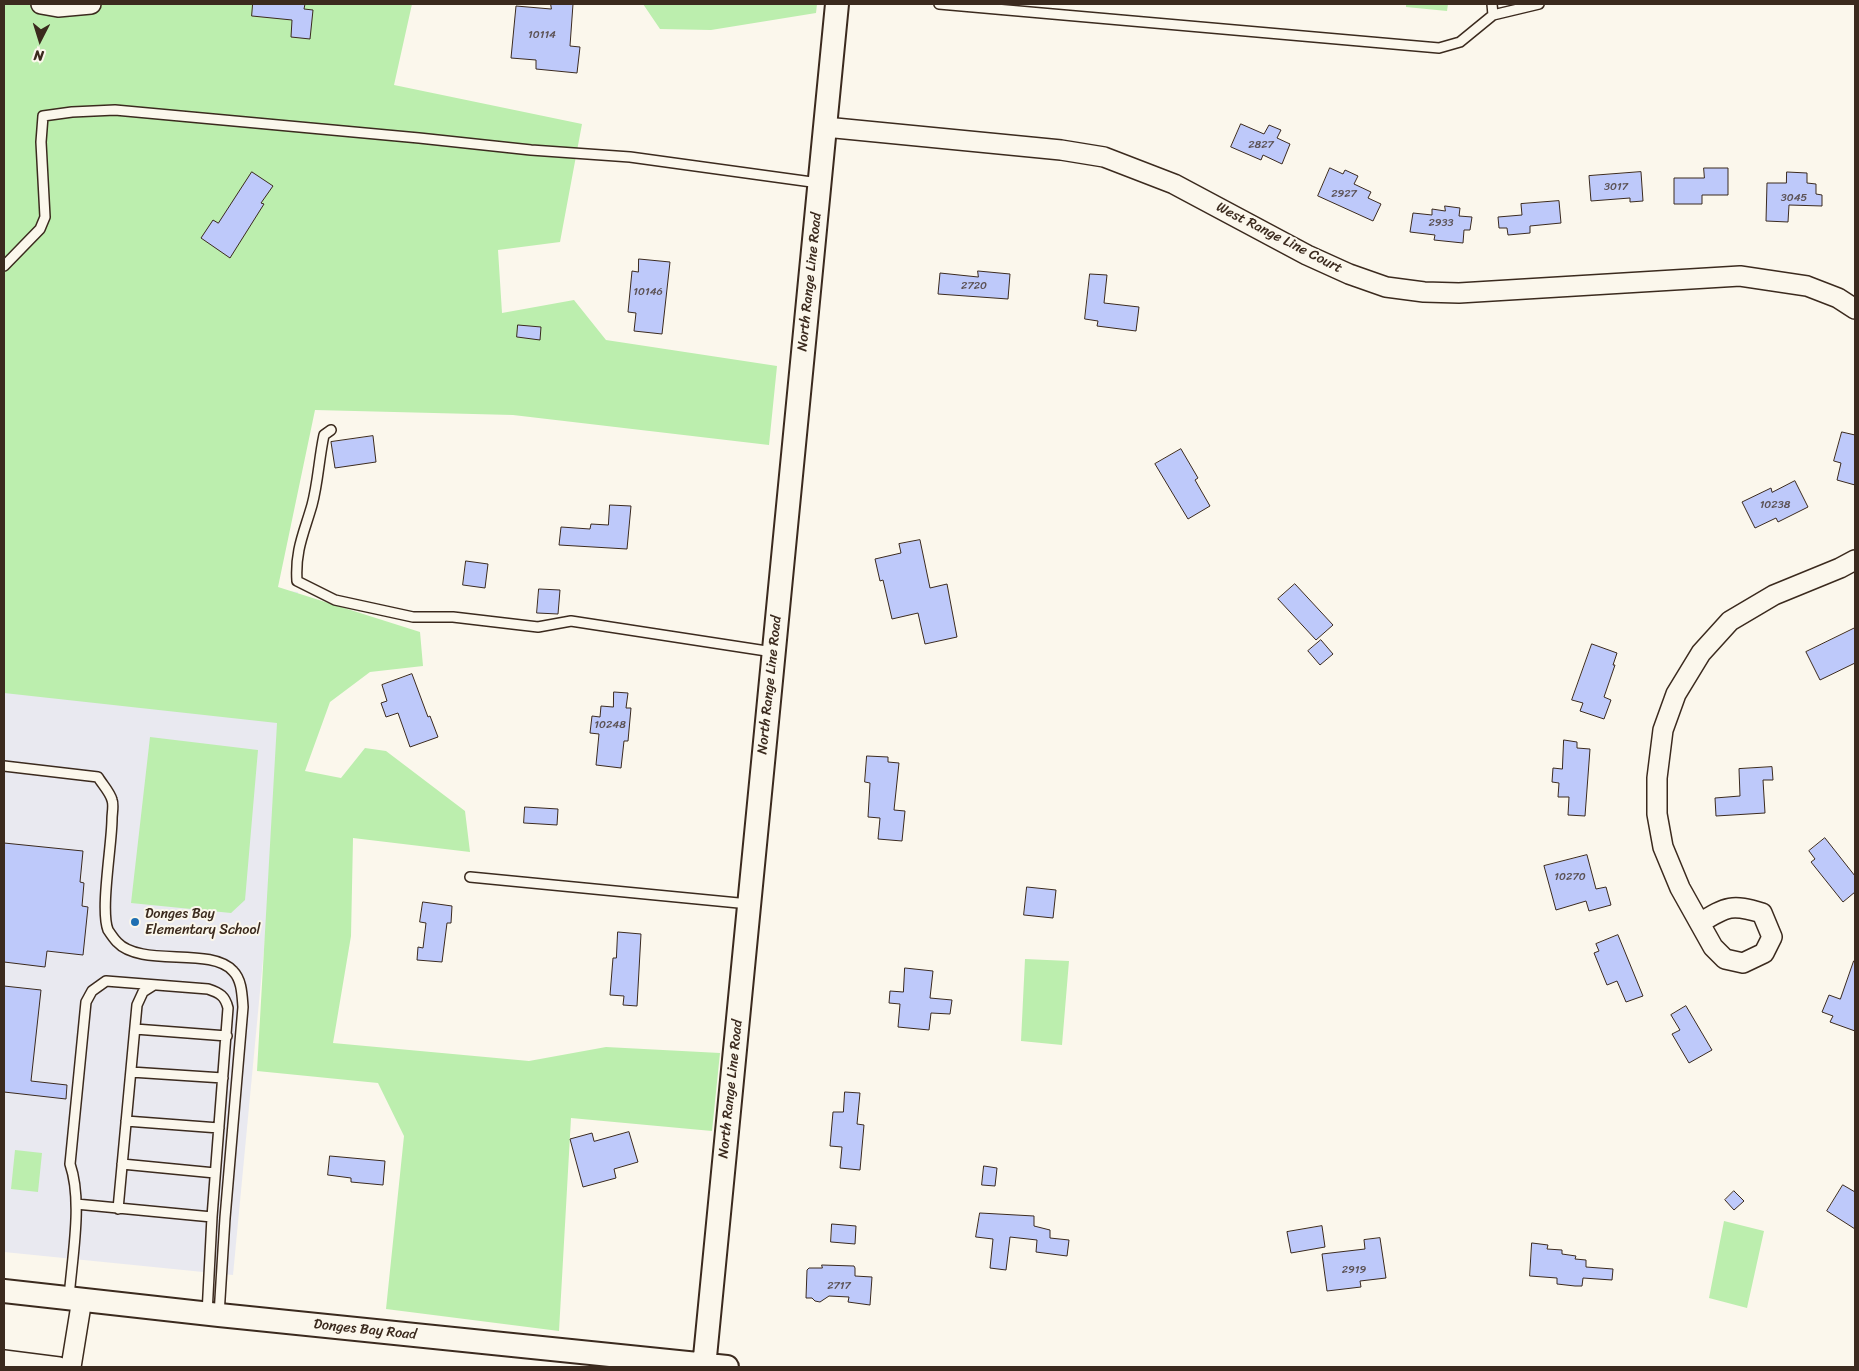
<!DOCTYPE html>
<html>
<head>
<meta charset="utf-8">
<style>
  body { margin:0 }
  #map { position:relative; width:1859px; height:1371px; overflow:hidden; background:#fbf7ec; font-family:Sriracha,sans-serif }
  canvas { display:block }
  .frame { position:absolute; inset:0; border:5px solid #3b2a1e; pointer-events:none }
  .north { position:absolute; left:15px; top:15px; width:50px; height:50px; -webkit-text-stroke:4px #fbf7ec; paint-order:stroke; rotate:185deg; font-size:14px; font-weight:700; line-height:20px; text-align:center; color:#3b2a1e }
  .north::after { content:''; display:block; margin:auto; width:18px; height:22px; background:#3b2a1e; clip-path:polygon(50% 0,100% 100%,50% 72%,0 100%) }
</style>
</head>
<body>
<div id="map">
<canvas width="1859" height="1371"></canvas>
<div class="frame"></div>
<div class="north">N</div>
</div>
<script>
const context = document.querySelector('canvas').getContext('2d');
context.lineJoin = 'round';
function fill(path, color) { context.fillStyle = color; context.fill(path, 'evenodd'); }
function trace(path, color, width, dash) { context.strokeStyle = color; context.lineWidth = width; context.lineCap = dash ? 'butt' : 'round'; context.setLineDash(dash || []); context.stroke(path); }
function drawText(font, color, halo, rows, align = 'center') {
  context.font = font + ' Sriracha,sans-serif'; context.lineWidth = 4; context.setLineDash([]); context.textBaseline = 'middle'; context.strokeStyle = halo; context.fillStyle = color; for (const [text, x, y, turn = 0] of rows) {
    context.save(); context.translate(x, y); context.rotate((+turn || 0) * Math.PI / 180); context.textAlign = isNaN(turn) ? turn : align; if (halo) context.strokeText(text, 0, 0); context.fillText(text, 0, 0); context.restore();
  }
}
fill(new Path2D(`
  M4,563L298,592L233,1275L4,1252Z`), '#e9e9f0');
fill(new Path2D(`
  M4,4H412L394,85L582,124L560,242L498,250L502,313L574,300L606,340L777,366L769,445L513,415L315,410L278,587L420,632L423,666L370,672L330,702L305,771L341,778L365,748L386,751L465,811L470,852L353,838L351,936L333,1043L529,1061L606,1047L720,1053L712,1131L571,1118L559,1331L386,1309L404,1136L378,1083L257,1071L277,723L4,693Z
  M643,4H817L816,13L711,30L660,29Z
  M1406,4H1448L1447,11L1406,7Z
  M150,737L258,750L245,900L231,913L131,903Z
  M1025,959L1069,961L1062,1045L1021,1041Z
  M15,1150L42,1153L38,1192L11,1189Z
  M1724,1221L1764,1231L1747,1308L1709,1298Z`), '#bceeae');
const building = new Path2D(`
  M253,4H305L304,9L313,10L310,39L291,37L292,20L252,16Z
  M551,4H573L570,46L580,47L577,73L536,69V60L511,58L516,6L551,9Z
  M1241,124L1264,134L1269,125L1281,130L1277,138L1290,144L1282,164L1263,155L1261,160L1231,147Z
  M1330,168L1343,174L1345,170L1358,176L1354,184L1371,192L1368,198L1381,204L1373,221L1318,196Z
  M1704,168H1728V195H1702V204H1674V178H1704Z
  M252,172L273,186L261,203L264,204L230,258L201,238L213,220L218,223Z
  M1641,172L1643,201L1630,202V198L1591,201L1589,176Z
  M1787,172L1807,173V183L1816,184V194L1822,195V206L1789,205L1788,222L1766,221L1767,183H1786Z
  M1559,201L1561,223L1530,226V233L1508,235L1507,228H1499L1498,217L1522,215L1521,204Z
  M1445,206L1460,208L1459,216L1472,217L1470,230H1464L1463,243L1434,240L1435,235L1410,232L1413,213L1432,215V209L1445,211Z
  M639,259L670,262L662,334L634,331L636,313L628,312L632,271L638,272Z
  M978,271L1010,274L1008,299L938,294L940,273L978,277Z
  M1090,274L1107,275L1104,303L1139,307L1136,331L1097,326L1098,321L1085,319Z
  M518,325L541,327L540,340L517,337Z
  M1842,432L1855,435V485L1837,480L1841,463L1834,461Z
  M373,436L376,462L335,468L331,442Z
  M1181,449L1198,478L1195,480L1210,506L1188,519L1155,464Z
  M1795,481L1808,507L1778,522L1776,518L1755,528L1742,502L1771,488L1772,492Z
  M610,505L631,506L627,549L559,545L561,527L590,529L591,524L608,525Z
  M920,540L930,588L947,584L957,637L925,644L918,613L892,619L883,580L880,581L875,559L901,553L899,544Z
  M466,561L488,564L485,588L463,585Z
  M1295,584L1333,625L1316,640L1278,599Z
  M539,589L560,590L558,614L537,613Z
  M1855,628V663L1820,680L1806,652Z
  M1321,640L1333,654L1320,665L1308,651Z
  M1592,644L1617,653L1613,665H1615L1604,697L1611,700L1604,719L1580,711L1583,703L1572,700Z
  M412,674L428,717L430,716L438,737L410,747L398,713L386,717L381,703L387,701L382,685Z
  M614,692L628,693L626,708H631L628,741H624L621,768L596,765L599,734L590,733L592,716L600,717L601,706L613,707Z
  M1564,740L1577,742V748L1590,749L1585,816L1568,815L1569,797H1558L1559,783L1552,782L1553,768L1562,769Z
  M867,756L888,757V762L899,763L894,810L905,811L902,841L878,839L880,818L868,817L870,783L865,782Z
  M1772,767L1773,780H1763L1765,813L1716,816L1715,798L1740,796L1739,769Z
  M525,807L558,809L557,825L524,823Z
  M1825,838L1855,876V892L1843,902L1811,862L1815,859L1809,851Z
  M4,843L83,851L80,882L84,883L82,906L88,907L83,955L47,951L45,967L4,962Z
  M1587,855L1596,889L1606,887L1611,905L1589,911L1586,901L1556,910L1544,866Z
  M1027,887L1056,890L1053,918L1024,915Z
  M423,902L452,906L451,923H447L442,962L417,960L418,947L423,948L426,923L420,922Z
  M618,932L641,934L637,1006L623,1005L624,996L610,995L613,958H616Z
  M1618,935L1643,996L1626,1002L1617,981L1607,985L1594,953L1599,951L1596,944Z
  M1854,961H1855V1031L1830,1022L1833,1016L1822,1012L1829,995L1840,999Z
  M905,968L933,971L930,998L952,1000L950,1014L931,1013L929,1030L898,1027L900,1004L889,1003L890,991L903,992Z
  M4,986L41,990L31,1081L67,1085L66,1099L4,1092Z
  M1686,1006L1712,1050L1689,1063L1672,1034L1680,1030L1671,1015Z
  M845,1092L860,1093L857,1124L864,1125L860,1170L840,1168L842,1147L830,1146L833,1112H843Z
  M629,1132L638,1162L614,1169L616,1178L583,1187L570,1139L592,1133L594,1141Z
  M330,1156L385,1161L383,1185L351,1182V1178L328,1175Z
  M984,1166L997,1168L995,1186L982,1185Z
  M1843,1185L1855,1192V1229L1827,1211Z
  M1734,1191L1744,1201L1734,1210L1725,1200Z
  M980,1213L1034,1216V1226L1050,1230V1238L1069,1240L1067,1256L1036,1252L1037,1240L1010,1237L1006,1270L990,1268L993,1239L976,1237Z
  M832,1224L856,1226L855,1244L831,1242Z
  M1322,1226L1325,1247L1291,1253L1287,1232Z
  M1380,1238L1386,1278L1360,1281L1361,1287L1327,1291L1322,1254L1365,1249L1364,1240Z
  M1532,1243L1548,1245L1547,1249L1562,1250V1254L1576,1256L1575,1259L1586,1260V1267L1613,1269L1612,1280L1583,1278L1582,1286H1575L1557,1284V1278L1530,1276Z
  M822,1265L854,1266L855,1268V1276L872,1277L870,1305L848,1302L849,1297L829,1296L820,1302L815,1301L812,1298H806L807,1270L809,1268H822Z`);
fill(building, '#bec9fa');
trace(building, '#3b2a1e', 1);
const service = new Path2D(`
  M939,4L1439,48L1460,42L1493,15L1539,4
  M1492,4L1493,15
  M4,266L40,229L45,217L41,142L43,116L72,112L115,110L419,138L531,150L630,157L819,183
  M331,430L324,435C319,458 318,483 312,505C304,533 295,550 297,581L335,600L413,617H453L538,627L571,621L773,652
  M4,766L98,777C102,784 110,792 112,800C114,805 112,813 112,819C112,844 100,910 108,930C110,933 114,939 117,942C141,968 211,946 233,971C242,980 242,995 243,1007L225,1218L219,1315
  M470,877L749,904
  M135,1029L227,1036
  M131,1072L223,1078
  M126,1121L219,1128
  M122,1164L215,1173
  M76,1204L212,1217
  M118,1209L137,1005L143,992L154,985
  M69,1298C72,1257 83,1202 70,1164L86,1002L92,991L106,981L208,989C220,993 225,996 228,1008L212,1217L207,1314`);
const minor = new Path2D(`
  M41,4L58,7L91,4
  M825,127L1061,150L1104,157L1174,184L1307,255L1349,274L1386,287L1424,292L1459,293L1740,276L1807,286L1838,298L1855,309
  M1700,923C1727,906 1732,904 1762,913L1772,937L1764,953L1743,963L1725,959L1713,947L1680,888L1663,847L1657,814V778L1663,730L1676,694L1701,653L1730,621L1774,595L1840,568L1855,560
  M4,1360L59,1367
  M71,1367L82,1299`);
const tertiary = new Path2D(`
  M4,1291L219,1315L727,1367
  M704,1367L837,4`);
trace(service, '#3b2a1e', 12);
trace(minor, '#3b2a1e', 22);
trace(tertiary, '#3b2a1e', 26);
trace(service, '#fbf7ec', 9);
trace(minor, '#fbf7ec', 19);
trace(tertiary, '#fbf7ec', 22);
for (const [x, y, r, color] of [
  [135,922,5,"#1f6fb2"]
]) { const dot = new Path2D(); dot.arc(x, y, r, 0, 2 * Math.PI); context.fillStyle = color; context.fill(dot); trace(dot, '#fbf7ec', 2); }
drawText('11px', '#5c5255', null, [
  ["10114",542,35],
  ["2827",1261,145],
  ["3017",1616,187],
  ["2927",1344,194],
  ["3045",1794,198],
  ["2933",1441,223],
  ["2720",974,286],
  ["10146",648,292],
  ["10238",1775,505],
  ["10248",610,725],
  ["10270",1570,877],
  ["2919",1354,1270],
  ["2717",839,1286]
]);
drawText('14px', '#3b2a1e', '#fbf7ec', [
  ["West Range Line Court",1279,238,27],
  ["North Range Line Road",810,282,-84],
  ["North Range Line Road",770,685,-84],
  ["North Range Line Road",731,1089,-84],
  ["Donges Bay Road",365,1330,6]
]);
drawText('14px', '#3b2a1e', '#fbf7ec', [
  ["Donges Bay",145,914],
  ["Elementary School",145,930]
], 'left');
</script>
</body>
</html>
